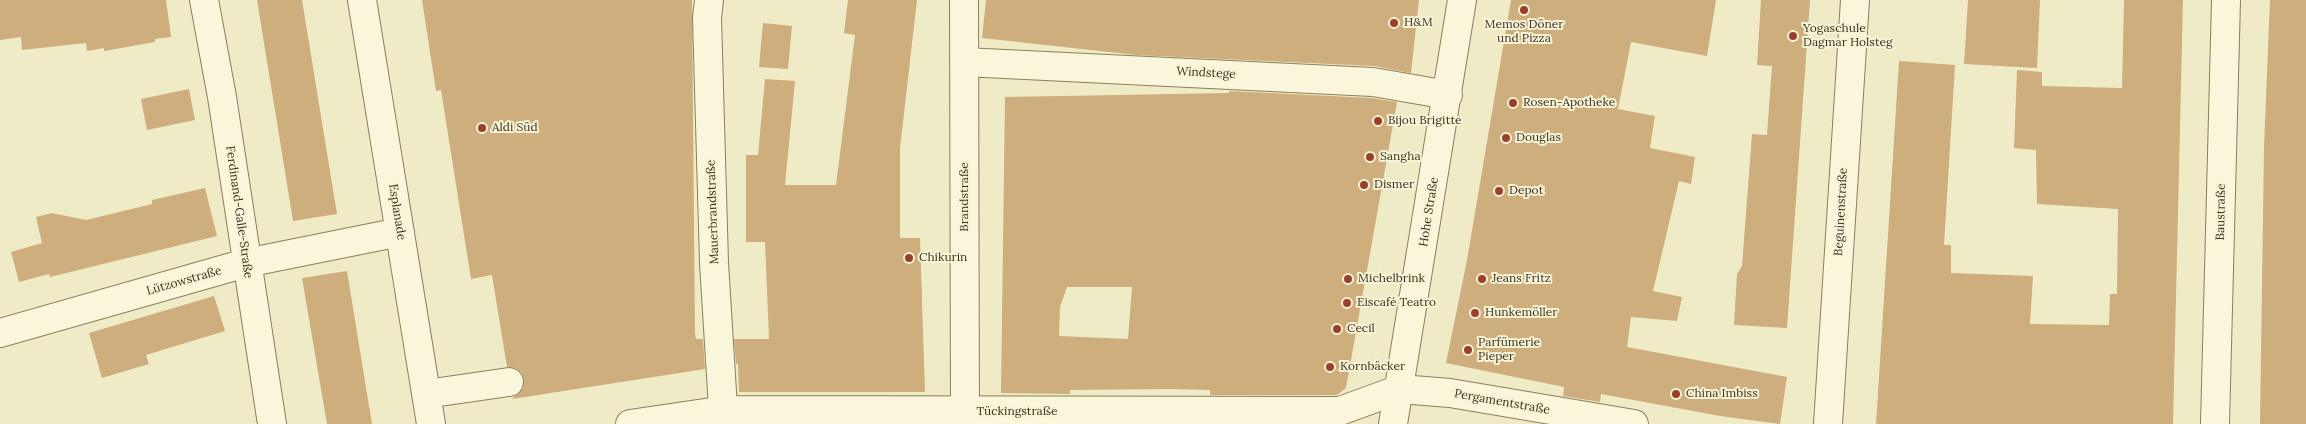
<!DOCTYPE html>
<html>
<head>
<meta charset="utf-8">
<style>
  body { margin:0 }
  canvas { display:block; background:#efebc7 }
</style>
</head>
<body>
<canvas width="2306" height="424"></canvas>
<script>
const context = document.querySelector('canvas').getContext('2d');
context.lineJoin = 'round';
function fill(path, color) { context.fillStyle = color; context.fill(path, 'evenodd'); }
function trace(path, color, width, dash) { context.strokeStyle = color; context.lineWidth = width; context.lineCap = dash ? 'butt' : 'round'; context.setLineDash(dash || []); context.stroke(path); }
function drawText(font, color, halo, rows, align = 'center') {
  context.font = font + ' Lora,serif'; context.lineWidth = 4; context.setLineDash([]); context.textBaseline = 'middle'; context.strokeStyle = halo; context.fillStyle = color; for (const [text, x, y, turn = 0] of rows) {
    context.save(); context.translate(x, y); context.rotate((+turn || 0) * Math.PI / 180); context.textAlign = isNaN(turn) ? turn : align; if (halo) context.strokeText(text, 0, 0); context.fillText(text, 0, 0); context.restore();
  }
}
fill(new Path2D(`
  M0,0H166L171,37L155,39V42L104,51V48L87,51L86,43L22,50L21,37L0,40Z
  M257,0H302L337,214L293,221Z
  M422,0H692L695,333L696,339H703L705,369L512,399L523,388L524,379L521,372L515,368L507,367L492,275L471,279L441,90L436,91Z
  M848,0H917L900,148V238H920L925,392H739L738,363L736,364L734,339H769L765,242H746V155H758L765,79L795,81L785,185H836L855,35L844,33Z
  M986,0H1419L1411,73L1374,66L1136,55L982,38Z
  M1511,0H1716L1707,56L1631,42L1618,109L1655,116L1650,148L1695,157L1691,184L1679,181L1653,291L1682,297L1677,321L1631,317L1627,347L1787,377L1780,424L1720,416L1601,394L1600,402L1563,396L1564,387L1446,363L1467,260Z
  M1761,0H1810L1787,328L1734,325L1737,274L1742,266L1752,134L1767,135L1772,66L1757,65Z
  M1968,0H2040L2037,68L1964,64Z
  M2124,0H2183L2173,424H1876L1899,61L1955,65L1944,245H1951V273L2033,276L2030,324L2109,325L2110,294H2117L2118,209L2037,204L2036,150L2014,148L2017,70L2042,72V86L2122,88Z
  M2270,0H2306V424H2260L2264,147Z
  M763,23L792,26L788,69L759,67Z
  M189,89L195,120L147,130L141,99Z
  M1229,91L1371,98L1397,102L1346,388L1337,395H1210V390L1170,389L1070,390V394L1001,393L1005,97L1229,93ZM1067,287H1132L1128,339L1059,336L1060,307Z
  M205,188L217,236L50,277L49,274L19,282L11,252L42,243L36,217L52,213L86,220L152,204V200Z
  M347,271L370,412L372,424H327L302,278Z
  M214,296L225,331L146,355L149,364L102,378L89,333Z`), '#ceae7c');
const minor = new Path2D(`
  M204,0L222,97L272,424
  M362,0L431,424
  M709,0L707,18L714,263L724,424
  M964,0L965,424
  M964,62L1373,82L1448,95
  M0,333L246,263L400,232
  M426,394L509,382
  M630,424L725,410L1340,411L1400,389L1450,393L1634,424
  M1393,424L1462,0
  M1828,424L1855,0
  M2215,424L2226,0`);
trace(minor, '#8c7e5b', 30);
trace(minor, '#faf6db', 28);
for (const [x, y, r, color] of [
  [1524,10,5,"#9c3f2a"],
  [1394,23,5,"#9c3f2a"],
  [1793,36,5,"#9c3f2a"],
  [1513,103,5,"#9c3f2a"],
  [1378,121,5,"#9c3f2a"],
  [482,128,5,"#9c3f2a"],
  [1506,138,5,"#9c3f2a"],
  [1370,157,5,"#9c3f2a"],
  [1364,185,5,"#9c3f2a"],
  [1499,191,5,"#9c3f2a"],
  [909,258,5,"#9c3f2a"],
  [1348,279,5,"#9c3f2a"],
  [1482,279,5,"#9c3f2a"],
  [1347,303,5,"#9c3f2a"],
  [1475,313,5,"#9c3f2a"],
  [1337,329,5,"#9c3f2a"],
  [1468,350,5,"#9c3f2a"],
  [1330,367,5,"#9c3f2a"],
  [1676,394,5,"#9c3f2a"]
]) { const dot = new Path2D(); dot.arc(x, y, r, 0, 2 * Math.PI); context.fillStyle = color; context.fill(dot); trace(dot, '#f7f3d7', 2); }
drawText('12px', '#3c321f', '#f7f3d7', [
  ["H&M",1404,23],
  ["Memos Döner",1524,25,"center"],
  ["und Pizza",1524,39,"center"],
  ["Yogaschule",1803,29],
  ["Dagmar Holsteg",1803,43],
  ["Rosen-Apotheke",1523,103],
  ["Bijou Brigitte",1388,121],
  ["Aldi Süd",492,128],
  ["Douglas",1516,138],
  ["Sangha",1380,157],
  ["Dismer",1374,185],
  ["Depot",1509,191],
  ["Chikurin",919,258],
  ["Michelbrink",1358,279],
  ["Jeans Fritz",1492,279],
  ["Eiscafé Teatro",1357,303],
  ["Hunkemöller",1485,313],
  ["Cecil",1347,329],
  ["Parfümerie",1478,343],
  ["Pieper",1478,357],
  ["Kornbäcker",1340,367],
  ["China Imbiss",1686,394]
], 'left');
drawText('12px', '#3c321f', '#f7f3d7', [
  ["Windstege",1206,73,3],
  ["Brandstraße",965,197,-90],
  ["Ferdinand-Galle-Straße",239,212,82],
  ["Esplanade",397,212,81],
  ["Mauerbrandstraße",713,212,-92],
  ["Hohe Straße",1429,212,-81],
  ["Beguinenstraße",1841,212,-87],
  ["Baustraße",2221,212,-89],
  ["Lützowstraße",184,281,-16],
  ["Pergamentstraße",1502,402,10],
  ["Tückingstraße",1017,412]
]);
</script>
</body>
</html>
